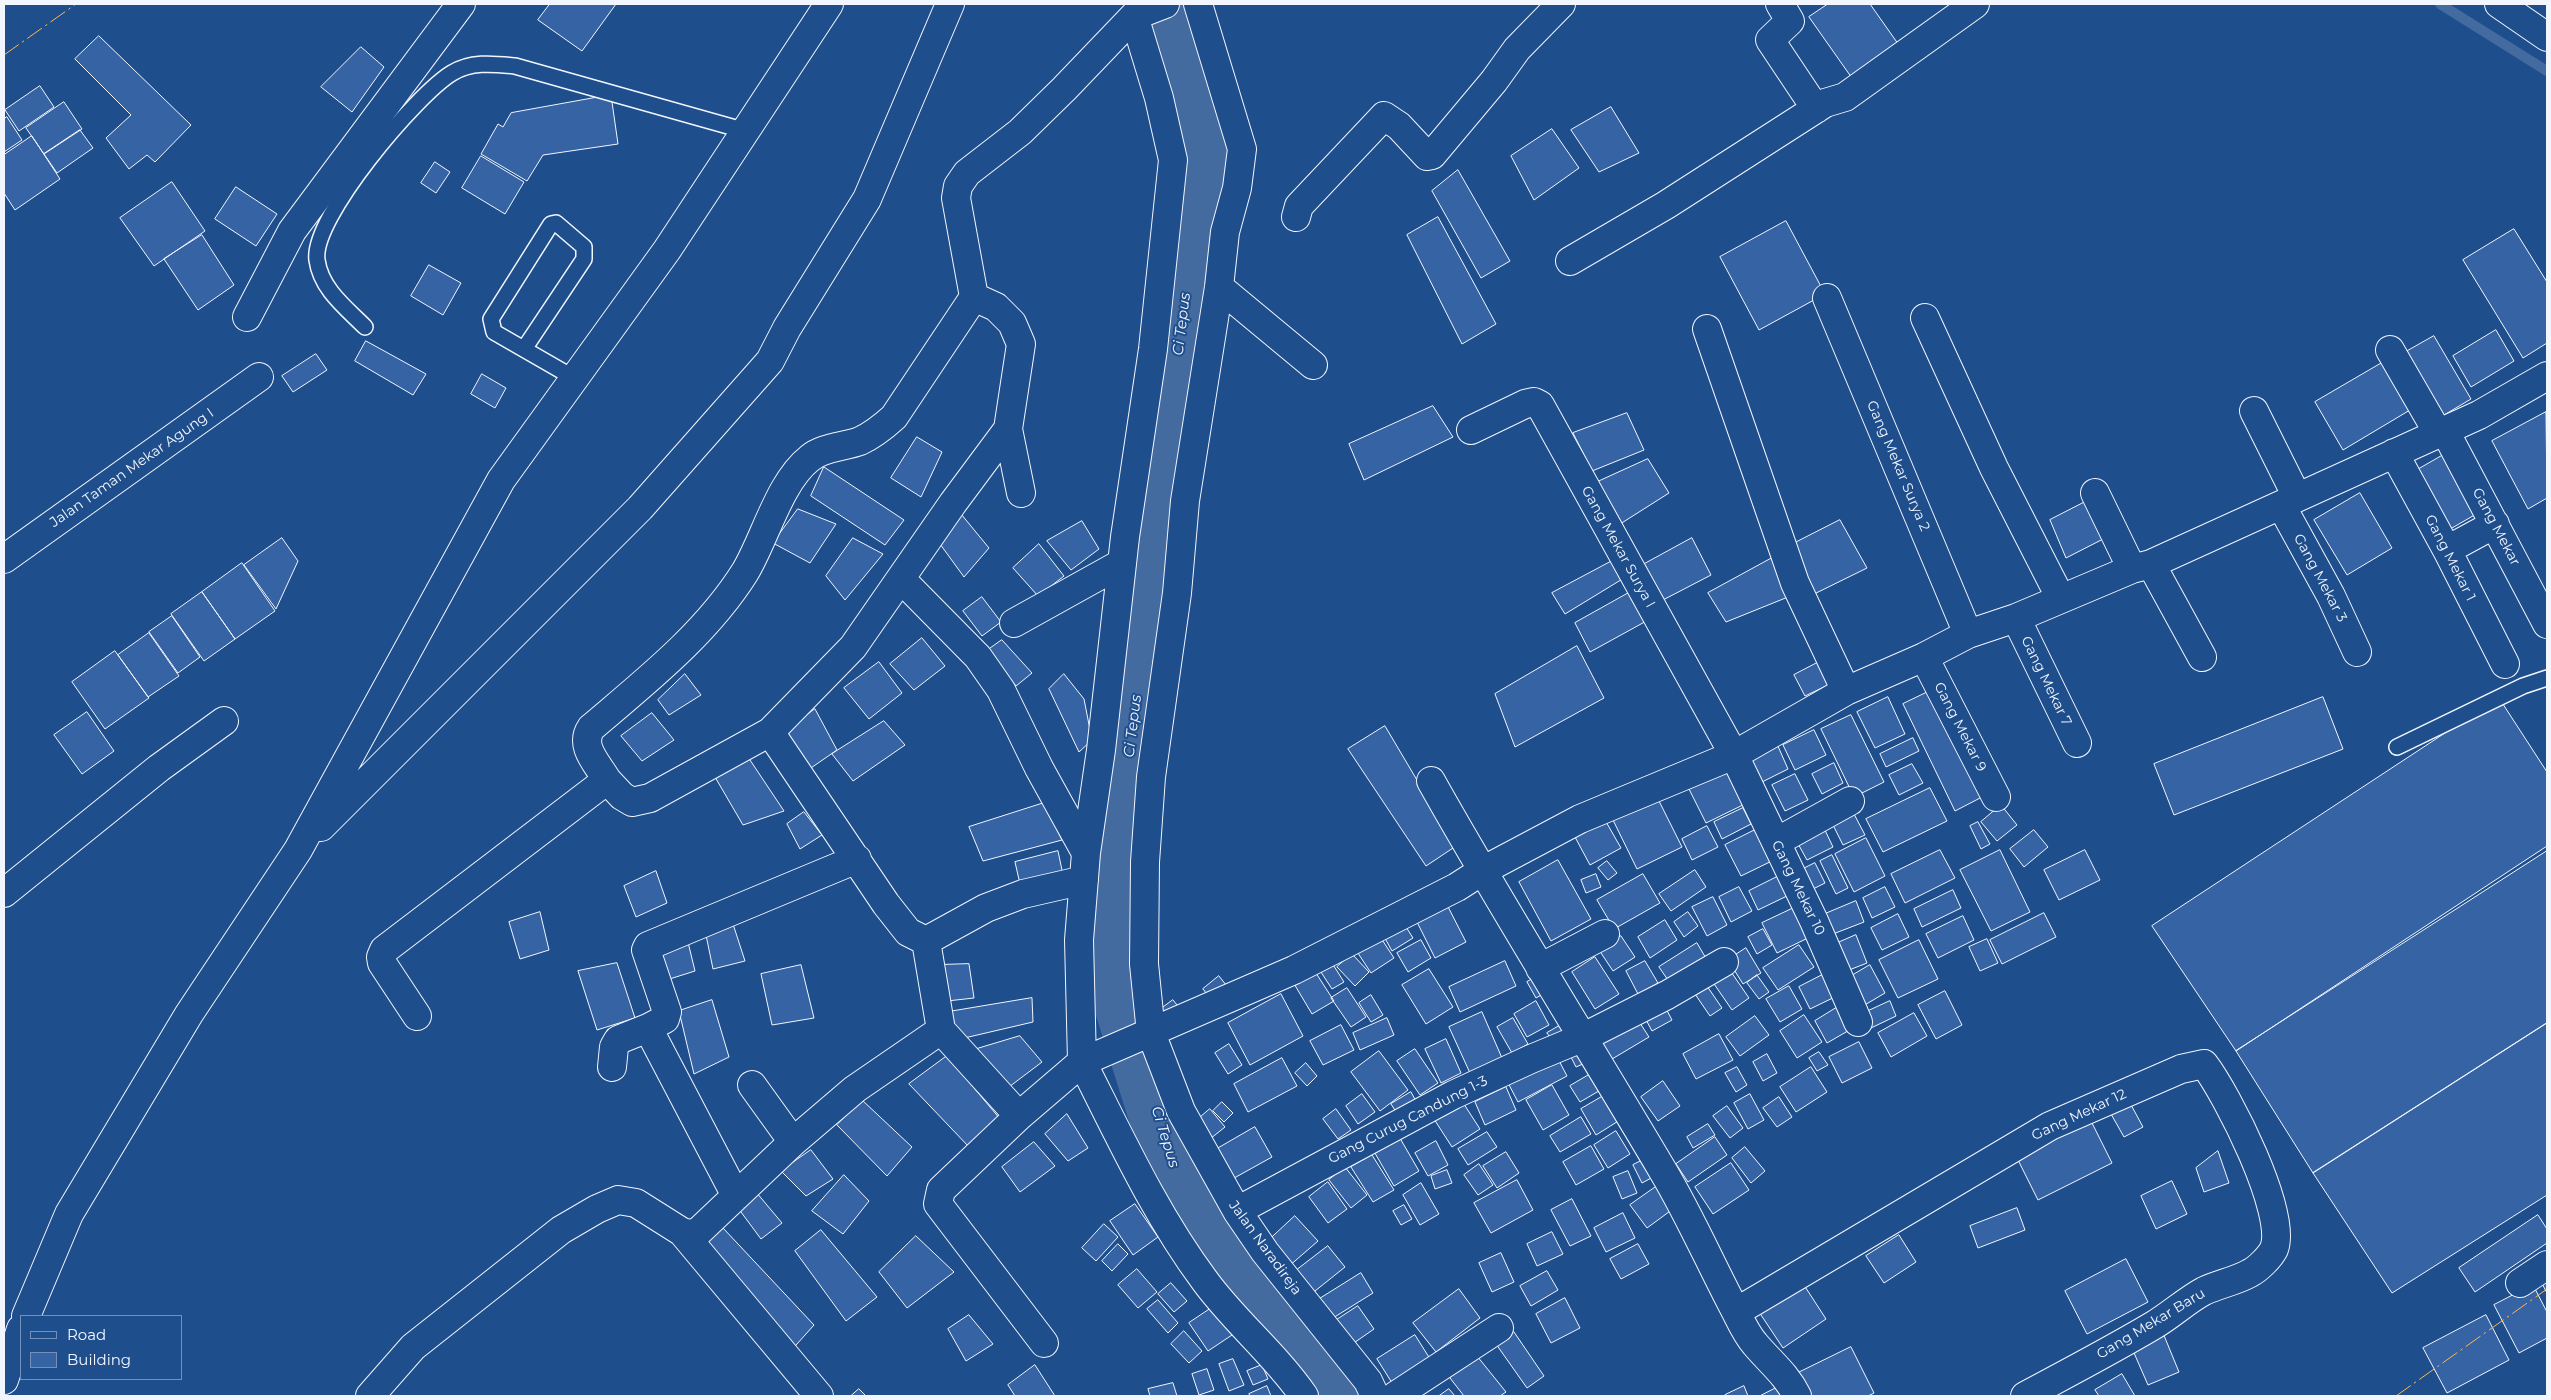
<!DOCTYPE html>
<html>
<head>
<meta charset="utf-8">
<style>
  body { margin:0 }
  #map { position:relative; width:2551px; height:1400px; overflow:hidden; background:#1f4e8c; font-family:Montserrat,sans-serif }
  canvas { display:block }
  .frame { position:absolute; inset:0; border:5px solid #f2f6ff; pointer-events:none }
  .legend { position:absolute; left:20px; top:1315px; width:162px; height:65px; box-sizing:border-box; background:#1f4e8c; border:1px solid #7391ba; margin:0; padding:6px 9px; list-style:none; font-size:15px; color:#f2f6ff }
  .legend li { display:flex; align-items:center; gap:10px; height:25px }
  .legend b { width:25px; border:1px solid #7391ba }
</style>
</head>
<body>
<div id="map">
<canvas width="2551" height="1400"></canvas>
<div class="frame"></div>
<ul class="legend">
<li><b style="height:6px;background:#1f4e8c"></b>Road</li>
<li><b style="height:14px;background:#3563a3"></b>Building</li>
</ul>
</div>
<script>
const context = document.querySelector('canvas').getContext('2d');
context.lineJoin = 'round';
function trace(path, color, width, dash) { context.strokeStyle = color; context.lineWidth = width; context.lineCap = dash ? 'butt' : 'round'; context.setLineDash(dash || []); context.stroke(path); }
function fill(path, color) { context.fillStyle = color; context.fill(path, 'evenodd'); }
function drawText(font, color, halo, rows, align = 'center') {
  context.font = font + ' Montserrat,sans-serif'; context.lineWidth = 4; context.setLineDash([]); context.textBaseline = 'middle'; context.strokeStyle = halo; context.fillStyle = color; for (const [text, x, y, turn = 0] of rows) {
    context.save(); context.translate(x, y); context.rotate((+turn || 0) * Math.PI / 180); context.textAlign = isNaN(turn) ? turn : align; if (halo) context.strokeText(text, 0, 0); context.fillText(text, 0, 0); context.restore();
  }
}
trace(new Path2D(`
  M2440,4L2547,71`), '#446ba0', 10);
trace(new Path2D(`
  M1172,4L1208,114L1127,777L1114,976L1179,1184L1334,1396`), '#446ba0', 58);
const building = new Path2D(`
  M550,4H616L582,51L538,20Z
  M1828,4H1870L1901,48L1854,81L1809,17Z
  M99,36L191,125L155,162L147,155L129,169L106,138L131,115L75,59Z
  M361,47L384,67L352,112L321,87Z
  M40,86L54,107L19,131L5,110Z
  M611,95L618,144L543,155L527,181L481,154L498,124L503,127L511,113Z
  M64,102L82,129L44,154L26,128Z
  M1611,107L1639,153L1599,172L1571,130Z
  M7,117L22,140L4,152V119Z
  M1552,129L1579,168L1534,200L1511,156Z
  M80,130L93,148L57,173L44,154Z
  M32,136L60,179L15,210L4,193V155Z
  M481,156L524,182L505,214L462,188Z
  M435,162L450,172L436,193L421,183Z
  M1458,170L1510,261L1481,278L1432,191Z
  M172,182L205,231L154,266L120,218Z
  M236,187L277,214L256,246L215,219Z
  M1438,217L1496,324L1462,344L1407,235Z
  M1786,221L1825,294L1759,330L1720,257Z
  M2514,229L2547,282V343L2523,358L2463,260Z
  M202,235L234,285L198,310L164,259Z
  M429,265L461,283L443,315L411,296Z
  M2496,330L2514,361L2471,387L2453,356Z
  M2434,336L2471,399L2434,421L2397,357Z
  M366,341L426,374L413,395L355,361Z
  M316,354L327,370L293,392L282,376Z
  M2387,360L2415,407L2343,450L2315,402Z
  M482,374L506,388L495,408L471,394Z
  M1433,406L1453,437L1364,480L1349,444Z
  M2546,412L2547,498L2528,509L2492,441Z
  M1627,413L1644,450L1592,471L1573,433Z
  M917,437L942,452L921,497L891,478Z
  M2445,454L2478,513L2445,532L2412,473Z
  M1648,459L1669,493L1617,526L1593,484Z
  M824,467L904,520L885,545L811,496Z
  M2360,493L2392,548L2347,575L2314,520Z
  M2089,500L2107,537L2066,558L2050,520Z
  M798,509L836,524L810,563L773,543Z
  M961,514L989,548L964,577L940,544Z
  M1840,520L1867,568L1806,598L1787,547Z
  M1082,521L1099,549L1071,570L1047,541Z
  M282,538L298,561L276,609L244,565Z
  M853,538L883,554L845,600L826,576Z
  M1692,538L1711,575L1661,601L1639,567Z
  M1039,544L1064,576L1038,596L1013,568Z
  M1774,557L1788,597L1726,622L1708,593Z
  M1614,560L1624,578L1565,614L1552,593Z
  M242,563L275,611L235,639L202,592Z
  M1634,590L1650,619L1590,652L1575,623Z
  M202,592L235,639L204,661L171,614Z
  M982,597L1001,622L982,636L963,611Z
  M172,616L200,657L178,673L149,632Z
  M149,633L179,676L148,697L118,655Z
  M922,638L945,666L914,690L890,664Z
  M1002,640L1032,673L1016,686L988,650Z
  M1577,646L1604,698L1515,747L1495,694Z
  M115,651L149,698L105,729L72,682Z
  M879,662L902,693L869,719L844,688Z
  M1817,663L1828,685L1805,696L1794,675Z
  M685,674L701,695L669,715L658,700Z
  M1064,674L1084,699L1092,740L1079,752L1049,689Z
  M1930,691L1982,797L1955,811L1903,704Z
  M1888,697L1905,734L1875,748L1857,712Z
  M2323,697L2343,749L2174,815L2154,764Z
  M2499,698L2547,772V846L2236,1051L2152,926Z
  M815,709L837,750L808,770L785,732Z
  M87,712L114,751L82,774L54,735Z
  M652,713L674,740L642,761L621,736Z
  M1851,715L1884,782L1854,797L1821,729Z
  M884,721L905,745L853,781L832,754Z
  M1385,726L1456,846L1426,866L1348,749Z
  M1814,730L1826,755L1795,770L1783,745Z
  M1913,738L1919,751L1886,767L1880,754Z
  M1777,744L1788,769L1756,785L1744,760Z
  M748,757L784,811L743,825L715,777Z
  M1732,762L1751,801L1706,823L1687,785Z
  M1834,763L1843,783L1822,794L1812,774Z
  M1912,764L1923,783L1899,795L1889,775Z
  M1795,774L1808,800L1785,811L1772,785Z
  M1930,788L1947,821L1883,852L1866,819Z
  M1657,797L1682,847L1637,869L1613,820Z
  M1044,803L1062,840L983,861L969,827Z
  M2001,805L2017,825L1997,841L1981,822Z
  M1743,808L1751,824L1722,839L1714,822Z
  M804,812L822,835L800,849L787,824Z
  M1854,814L1865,835L1843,845L1833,825Z
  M1605,820L1621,848L1590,865L1575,837Z
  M1978,822L1990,844L1981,849L1970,826Z
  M1765,825L1780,857L1741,876L1725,845Z
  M1707,826L1718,847L1692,860L1682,839Z
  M1823,826L1833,847L1807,860L1796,840Z
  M2034,830L2048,847L2024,867L2010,849Z
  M1866,838L1885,876L1854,892L1835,854Z
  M1940,850L1955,878L1905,903L1891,874Z
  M2000,850L2030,912L1991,931L1960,870Z
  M2085,850L2100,880L2059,900L2044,870Z
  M1058,851L1063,875L1020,884L1015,862Z
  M2547,851V1023L2313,1173L2236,1051Z
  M1832,855L1848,888L1836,894L1820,861Z
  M1558,860L1591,919L1551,941L1519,882Z
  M1607,861L1617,873L1608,880L1598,868Z
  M1815,863L1825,883L1809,891L1799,871Z
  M1695,870L1706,887L1671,911L1659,894Z
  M656,871L667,903L636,917L624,886Z
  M1596,874L1601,887L1586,893L1581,880Z
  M1643,874L1660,903L1614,929L1597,900Z
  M1779,876L1789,895L1758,910L1749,891Z
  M1739,887L1752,911L1731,922L1719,897Z
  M1885,887L1895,907L1872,918L1863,898Z
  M1953,890L1961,908L1922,927L1914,909Z
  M1443,897L1466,942L1435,958L1412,912Z
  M1713,897L1727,925L1707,936L1692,907Z
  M1856,901L1864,922L1833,934L1825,914Z
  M1798,906L1812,936L1777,953L1762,923Z
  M540,912L549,950L520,959L509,922Z
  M1688,912L1698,926L1684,937L1674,922Z
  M2044,913L2056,937L2002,964L1990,940Z
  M1898,914L1909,937L1882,950L1871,928Z
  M1963,916L1974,940L1938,958L1926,934Z
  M1401,919L1413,938L1392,951L1381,931Z
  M1665,920L1677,940L1650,958L1638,937Z
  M733,924L745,961L713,969L706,935Z
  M1763,929L1772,945L1757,954L1748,937Z
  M1377,932L1394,958L1371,973L1354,947Z
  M1856,935L1867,963L1844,972L1833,945Z
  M1621,936L1635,957L1613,971L1599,950Z
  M687,938L695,971L660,982L651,948Z
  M1987,939L1998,963L1980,971L1969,947Z
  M1421,940L1431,958L1408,972L1397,953Z
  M1919,940L1938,979L1898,998L1879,960Z
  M1697,943L1707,960L1670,983L1659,967Z
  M1799,945L1814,967L1778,990L1763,968Z
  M1746,948L1761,973L1743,984L1728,960Z
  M1352,954L1369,972L1355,986L1337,967Z
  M1327,955L1344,982L1332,989L1315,963Z
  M1595,957L1619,994L1595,1009L1572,972Z
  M1505,961L1516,986L1460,1012L1449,987Z
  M1645,961L1658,983L1638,994L1626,971Z
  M617,963L635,1018L597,1030L578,971Z
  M969,964L974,998L938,1002V965Z
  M801,965L814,1018L772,1025L761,974Z
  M1870,965L1885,993L1863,1006L1848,978Z
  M1727,966L1749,998L1732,1010L1710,978Z
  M1429,969L1453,1007L1426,1024L1402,985Z
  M1314,970L1334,1001L1312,1014L1293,982Z
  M1830,971L1841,994L1810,1009L1799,987Z
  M1541,974L1550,990L1536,998L1527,982Z
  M1757,975L1769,992L1759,999L1747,983Z
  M1219,976L1230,990L1214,1003L1203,989Z
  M1707,986L1722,1008L1710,1016L1695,994Z
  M1789,986L1802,1009L1780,1022L1766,999Z
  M1347,988L1366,1017L1351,1027L1331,998Z
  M1945,991L1962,1025L1936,1039L1918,1005Z
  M1281,994L1303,1036L1250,1065L1228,1023Z
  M1371,995L1383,1015L1371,1022L1359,1003Z
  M1032,998L1033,1022L960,1039L948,1012Z
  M712,1000L729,1057L694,1074L679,1011Z
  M1173,1000L1182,1011L1169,1020L1161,1009Z
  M1536,1001L1549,1025L1527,1037L1514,1014Z
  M1890,1001L1896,1016L1871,1028L1864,1013Z
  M1664,1005L1672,1020L1652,1031L1644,1016Z
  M1841,1005L1853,1028L1827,1043L1815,1021Z
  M1482,1012L1502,1058L1470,1073L1449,1027Z
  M1914,1013L1927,1036L1891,1057L1878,1033Z
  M1804,1015L1822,1042L1797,1058L1780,1031Z
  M1755,1016L1769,1035L1740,1056L1726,1037Z
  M1387,1018L1394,1035L1360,1050L1353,1033Z
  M1513,1018L1528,1044L1512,1053L1497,1027Z
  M1569,1020L1556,1046L1547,1033Z
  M1638,1020L1649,1037L1607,1062L1597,1044Z
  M2547,1023V1195L2392,1293L2313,1173Z
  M1341,1025L1354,1050L1323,1065L1310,1041Z
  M1719,1034L1733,1060L1696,1079L1683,1054Z
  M1020,1036L1042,1062L1005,1090L970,1051Z
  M1446,1039L1461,1073L1441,1083L1425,1049Z
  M1859,1042L1872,1068L1842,1083L1829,1057Z
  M1229,1044L1242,1065L1228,1074L1215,1053Z
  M1585,1045L1592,1060L1576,1067L1569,1053Z
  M1415,1049L1438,1083L1420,1095L1397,1061Z
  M1379,1051L1408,1090L1380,1111L1351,1072Z
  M1819,1052L1828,1065L1817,1071L1809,1058Z
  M1767,1054L1777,1073L1763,1081L1753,1062Z
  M1556,1055L1567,1076L1518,1102L1507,1081Z
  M947,1056L1001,1120L970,1148L909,1084Z
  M1282,1058L1297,1086L1248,1112L1234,1084Z
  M1306,1063L1317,1076L1307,1086L1295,1073Z
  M1737,1067L1747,1085L1736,1092L1725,1073Z
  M1811,1067L1827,1092L1796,1112L1780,1087Z
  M1594,1072L1604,1088L1580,1102L1570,1086Z
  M1663,1081L1680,1106L1658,1121L1641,1097Z
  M1552,1085L1569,1115L1543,1130L1526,1100Z
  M1506,1087L1516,1110L1485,1125L1475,1102Z
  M1411,1092L1417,1103L1398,1115L1391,1104Z
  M1362,1094L1375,1112L1358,1124L1346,1106Z
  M1750,1094L1764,1120L1748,1129L1734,1103Z
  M1605,1095L1620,1120L1596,1135L1581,1109Z
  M1779,1097L1792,1117L1777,1127L1763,1108Z
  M1460,1098L1480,1129L1452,1147L1432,1116Z
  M862,1100L912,1147L887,1176L837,1125Z
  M1222,1102L1233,1113L1224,1122L1213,1111Z
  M2130,1103L2143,1127L2124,1137L2111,1114Z
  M1727,1106L1743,1128L1730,1138L1713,1116Z
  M1210,1109L1225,1127L1210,1139L1196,1121Z
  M1336,1109L1351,1130L1338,1139L1323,1119Z
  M1067,1114L1088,1148L1068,1161L1045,1134Z
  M1581,1117L1591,1134L1560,1152L1550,1136Z
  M2090,1119L2112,1163L2038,1200L2016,1156Z
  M1708,1124L1715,1135L1693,1148L1687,1137Z
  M1255,1127L1272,1157L1227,1182L1210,1153Z
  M1616,1131L1630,1154L1608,1168L1594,1145Z
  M1487,1132L1497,1147L1468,1165L1458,1149Z
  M1397,1133L1419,1171L1394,1186L1372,1148Z
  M1715,1137L1727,1155L1688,1182L1676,1164Z
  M1436,1141L1448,1165L1428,1176L1415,1153Z
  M1034,1142L1055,1166L1020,1192L1002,1167Z
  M1591,1146L1604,1169L1576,1185L1563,1162Z
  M1745,1147L1765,1171L1751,1183L1732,1158Z
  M811,1150L833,1179L806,1196L781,1171Z
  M2218,1151L2229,1183L2204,1192L2196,1168Z
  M1506,1152L1519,1173L1497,1188L1483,1166Z
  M1372,1155L1394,1190L1373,1202L1351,1167Z
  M1647,1158L1655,1176L1642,1183L1633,1165Z
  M1731,1163L1749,1190L1713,1214L1695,1187Z
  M1479,1164L1493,1185L1478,1195L1464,1175Z
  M1345,1167L1367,1195L1351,1208L1329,1180Z
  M1447,1170L1452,1183L1435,1189L1431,1176Z
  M1628,1171L1637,1193L1622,1199L1613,1177Z
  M844,1175L869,1201L843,1234L812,1211Z
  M1517,1180L1533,1210L1491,1233L1474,1203Z
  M2172,1181L2187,1214L2156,1229L2141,1196Z
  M1328,1182L1347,1209L1328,1223L1309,1197Z
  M1421,1183L1439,1214L1420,1225L1403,1195Z
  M1660,1184L1677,1206L1647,1228L1630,1205Z
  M756,1192L782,1223L761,1239L738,1208Z
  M1572,1199L1591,1236L1570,1246L1551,1210Z
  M1135,1204L1158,1237L1133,1255L1110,1221Z
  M1404,1205L1412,1219L1401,1225L1393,1211Z
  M2017,1208L2025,1230L1978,1248L1970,1226Z
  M1623,1213L1635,1238L1606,1252L1594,1228Z
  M2538,1215L2547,1229V1243L2475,1292L2459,1268Z
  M1295,1216L1318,1241L1288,1267L1266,1243Z
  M1104,1224L1118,1237L1096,1261L1082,1248Z
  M723,1228L814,1325L788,1354L697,1249Z
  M821,1230L877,1297L846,1321L795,1251Z
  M1552,1232L1563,1254L1537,1266L1527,1244Z
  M1899,1235L1916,1262L1884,1283L1866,1256Z
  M916,1236L954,1272L907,1308L879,1272Z
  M1118,1244L1128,1254L1112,1271L1102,1261Z
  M1638,1244L1649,1264L1621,1279L1610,1259Z
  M1328,1246L1345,1267L1310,1295L1293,1273Z
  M1501,1253L1514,1282L1492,1292L1479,1263Z
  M2126,1259L2148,1302L2087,1334L2065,1291Z
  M1137,1269L1157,1292L1138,1308L1118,1285Z
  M1547,1271L1558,1290L1531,1306L1520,1286Z
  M2547,1271V1293L2538,1276Z
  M1361,1273L1373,1293L1325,1323L1313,1303Z
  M1802,1282L1826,1319L1783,1348L1759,1312Z
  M1171,1283L1187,1301L1174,1312L1158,1294Z
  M2533,1285L2547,1312V1338L2519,1353L2494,1305Z
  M1459,1289L1480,1318L1436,1352L1413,1323Z
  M1565,1298L1580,1328L1551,1343L1536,1314Z
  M1158,1300L1178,1323L1168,1333L1147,1309Z
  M1358,1306L1374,1329L1348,1347L1332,1323Z
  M1213,1307L1232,1335L1208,1351L1189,1323Z
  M969,1315L993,1344L966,1361L948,1329Z
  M2486,1315L2509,1360L2447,1393L2423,1348Z
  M1184,1331L1202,1351L1189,1363L1171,1344Z
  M1514,1332L1544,1376L1527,1388L1496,1344Z
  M2163,1333L2179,1372L2148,1385L2131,1346Z
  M1415,1335L1432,1362L1394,1386L1377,1359Z
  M1851,1347L1874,1393L1868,1396H1809L1798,1373Z
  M1477,1356L1506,1392L1500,1396H1464L1450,1378Z
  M1233,1359L1244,1385L1229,1391L1219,1364Z
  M1035,1365L1055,1396H1015L1008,1385Z
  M1262,1365L1268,1379L1253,1385L1247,1371Z
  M1207,1369L1214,1390L1199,1395L1192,1374Z
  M2122,1374L2135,1396H2099L2095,1390Z
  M1173,1383L1177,1396H1150L1148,1389Z
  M1267,1386L1271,1396H1250L1249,1394Z
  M1744,1386L1748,1396H1725V1395Z
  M1780,1386L1785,1396H1760Z
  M859,1389L866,1396H851Z
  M1449,1389L1455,1396H1439Z`);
fill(building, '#3563a3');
trace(building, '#f2f6ff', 1);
const lane = new Path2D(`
  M365,327C345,307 321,289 317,260C311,218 417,94 452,73C472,61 494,64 515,66L746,131
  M524,349L584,259V247L556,223L551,224L491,319L494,332L574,378
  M2397,747L2523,686L2547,678`);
const street = new Path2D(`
  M1198,4L1242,149L1237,188L1225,232L1219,287L1185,501L1177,593L1151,777L1145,862L1144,964L1151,1033L1181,1111L1237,1211L1265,1252L1368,1381L1375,1396
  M1780,4L1790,21L1770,40L1816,109
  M1134,16L1159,98L1173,160L1153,349L1125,537L1101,750L1086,853L1079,940L1082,1062L1294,970L1457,887L1482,871L1580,819L1734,755L1846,691L1924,657L1968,634L2016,618L2132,569L2151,564L2479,415L2547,376
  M1296,217L1299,206L1384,116L1399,126L1427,156L1432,155L1494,81L1517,49L1561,4
  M1570,261L1666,205L1825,103L1845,97L1975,4
  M1219,287L1313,365
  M1827,298L1968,634
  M247,317L292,231L461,4
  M1925,318L1994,468L2061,599
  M1707,329L1795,583L1846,691
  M2390,350L2438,433
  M2254,411L2297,497
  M1008,429L1021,493
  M1471,430L1525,404L1534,402L1540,405L1734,755L1814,921L1858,1022
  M2445,431L2547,624
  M2394,453L2447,550L2505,664
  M2095,493L2132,569
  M2281,505L2331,596L2357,652
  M2447,550L2495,524
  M4,559L259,377
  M2151,564L2202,657
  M901,579L978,657L1001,690L1039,768L1086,853
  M2016,618L2077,743
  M1014,623L1122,563
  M1924,657L1996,797
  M770,732L886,904L908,932L926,941
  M607,780L622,796L632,802L650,798L770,732L853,647L953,503L1008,429L1021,344L1012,323L996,307L974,297
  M1431,781C1505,913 1586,1041 1663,1171C1690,1216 1711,1265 1736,1312C1741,1322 1747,1335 1755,1344C1770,1362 1787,1375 1797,1396
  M1776,842L1850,801
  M4,893L159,768L224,721
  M1540,968L1605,934
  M417,1016L382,963L381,957L384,950L607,780C597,763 579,746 591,728C646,681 706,634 745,572C765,539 779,482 810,458C823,447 844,447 860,441C873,435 883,427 894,417L974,297L956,198L958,186L967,173L1020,132L1064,89L1134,16L1165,4
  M648,1028L665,1019L667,1012L646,950L648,946L857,859
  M941,1030L926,941L986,908L1023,894L1084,880
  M612,1067L614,1047L618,1040L648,1028L736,1196
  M752,1085L793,1142
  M1019,1116L941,1190L938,1204L1044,1343
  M1237,1211L1453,1095L1531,1059L1584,1037L1667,995L1724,962
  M682,1232L819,1396
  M2520,1283L2547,1265
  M1736,1312L2050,1126L2181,1069L2204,1064C2227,1094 2288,1213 2274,1249C2270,1257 2258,1269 2250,1273C2236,1281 2219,1284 2204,1291C2187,1300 2171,1315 2154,1325C2112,1350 2068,1373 2025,1396
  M370,1396L413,1347L561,1230L597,1209L618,1200L636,1203L682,1232L689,1234L698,1232L793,1142L855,1089L941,1030L1019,1116L1082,1062C1119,1135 1155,1214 1205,1281C1235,1322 1275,1354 1304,1396
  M1395,1396L1499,1328`);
const primary = new Path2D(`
  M2499,4L2547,37`);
const highway = new Path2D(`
  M321,827L640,508L770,361L787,328L867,199L950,4
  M26,1316L69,1214L189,1014L298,850L501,480L667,250L829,4
  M4,1380L21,1329`);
trace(lane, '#f2f6ff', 18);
trace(street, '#f2f6ff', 30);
trace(primary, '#f2f6ff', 30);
trace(highway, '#f2f6ff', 30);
trace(lane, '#1f4e8c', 15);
trace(street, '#1f4e8c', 28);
trace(primary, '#1f4e8c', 28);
trace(highway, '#1f4e8c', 28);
trace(new Path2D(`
  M4,55L76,4
  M2396,1396L2547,1289`), '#ffb74d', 1, [18, 4, 2.5, 4]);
drawText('14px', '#f2f6ff', '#1f4e8c', [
  ["Gang Mekar Surya 2",1898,466,67],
  ["Jalan Taman Mekar Agung I",132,468,-35],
  ["Gang Mekar",2496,527,62],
  ["Gang Mekar Surya I",1618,547,61],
  ["Gang Mekar 1",2450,558,63],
  ["Gang Mekar 3",2320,578,62],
  ["Gang Mekar 7",2046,681,64],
  ["Gang Mekar 9",1960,727,63],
  ["Gang Mekar 10",1798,888,64],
  ["Gang Mekar 12",2079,1115,-25],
  ["Gang Curug Candung 1-3",1408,1120,-27],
  ["Jalan Naradireja",1265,1248,54],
  ["Gang Mekar Baru",2151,1324,-31]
]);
drawText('italic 15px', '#f2f6ff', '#1f4e8c', [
  ["Ci Tepus",1182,324,-83],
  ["Ci Tepus",1133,726,-83],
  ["Ci Tepus",1165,1137,73]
]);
</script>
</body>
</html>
